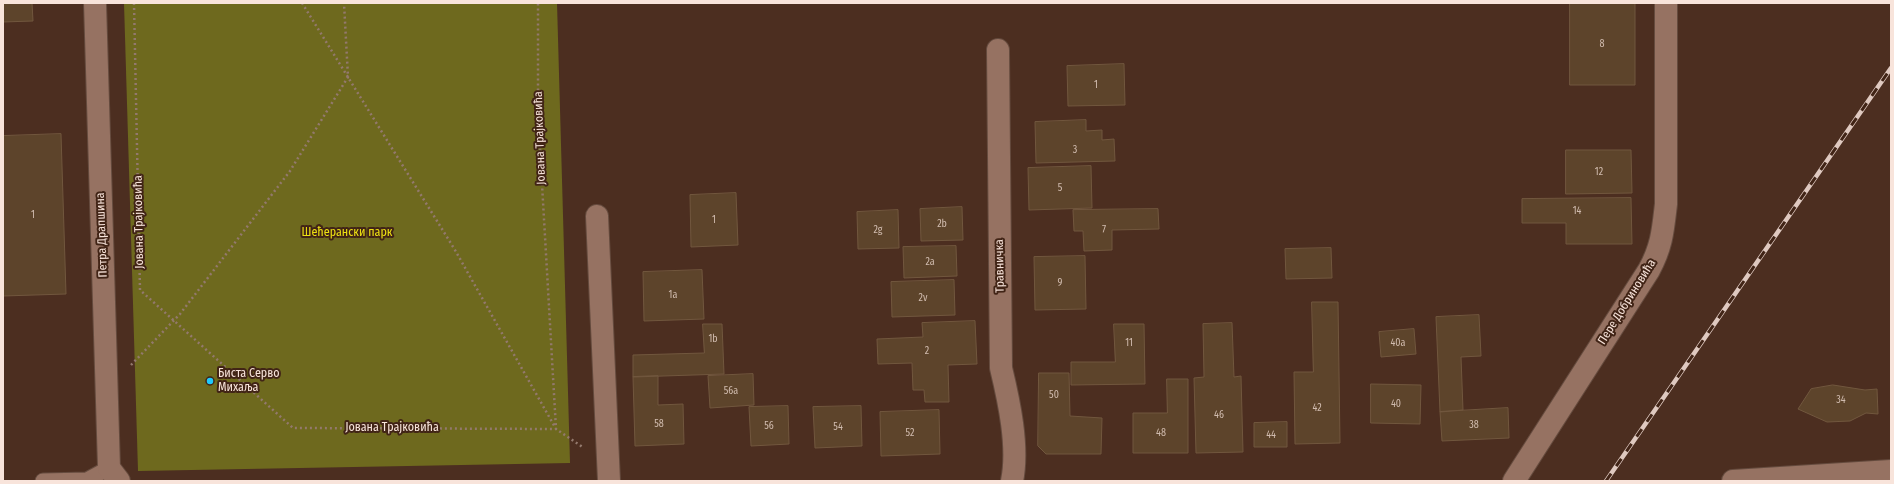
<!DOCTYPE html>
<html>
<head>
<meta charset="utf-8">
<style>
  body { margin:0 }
  #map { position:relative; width:1894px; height:484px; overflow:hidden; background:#4c2e20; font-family:"Fira Sans Condensed",sans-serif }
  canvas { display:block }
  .frame { position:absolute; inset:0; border:4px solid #f8e4db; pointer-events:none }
</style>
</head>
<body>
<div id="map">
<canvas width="1894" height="484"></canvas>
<div class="frame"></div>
</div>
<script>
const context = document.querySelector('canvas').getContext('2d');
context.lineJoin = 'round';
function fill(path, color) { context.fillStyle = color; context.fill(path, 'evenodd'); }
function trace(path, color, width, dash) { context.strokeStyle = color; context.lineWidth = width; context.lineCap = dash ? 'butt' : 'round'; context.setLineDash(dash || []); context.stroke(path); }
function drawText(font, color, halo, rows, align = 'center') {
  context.font = font + ' "Fira Sans Condensed",sans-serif'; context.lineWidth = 4; context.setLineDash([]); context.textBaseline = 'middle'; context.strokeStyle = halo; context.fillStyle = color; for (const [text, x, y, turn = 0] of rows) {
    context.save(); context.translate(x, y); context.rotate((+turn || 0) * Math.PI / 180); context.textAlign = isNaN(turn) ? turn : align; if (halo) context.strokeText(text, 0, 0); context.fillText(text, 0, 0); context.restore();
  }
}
fill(new Path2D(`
  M124,3H557L570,463L138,471Z`), '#6e691e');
const building = new Path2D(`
  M3,3H32L33,21L3,22Z
  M1570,3H1635V85H1570Z
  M1124,64L1125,105L1068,106L1067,66Z
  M1086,120V131L1102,130V140L1114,139L1115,161L1036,163L1035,122Z
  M61,134L66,294L3,296V136Z
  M1566,150H1631L1632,193L1566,194Z
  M1091,166L1092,208L1029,210L1028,168Z
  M736,193L738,245L691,247L690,195Z
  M1631,198L1632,244H1566V223H1522V199Z
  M962,207L963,240L921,241L920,209Z
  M1158,209L1159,229L1112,230V250L1084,251L1083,231H1074L1073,210Z
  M898,210L899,248L858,249L857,212Z
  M956,246L957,276L904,278L903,247Z
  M1331,248L1332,278L1286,279L1285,249Z
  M1085,256L1086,309L1035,310L1034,257Z
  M702,270L704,319L644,321L643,272Z
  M954,280L955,315L892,317L891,282Z
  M1312,302H1338L1340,443L1295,444L1294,372H1313Z
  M1479,315L1481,356L1461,357L1463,410L1440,412L1436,317Z
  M975,321L977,364L948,365L949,402H925L924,390H913L912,363L878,364L877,339L923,337L922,323Z
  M1232,323L1234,377L1241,376L1243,452L1196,453L1194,378L1204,377L1203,324Z
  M703,324H722L724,374L633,377V355L704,353Z
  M1114,324H1144L1145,384L1071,385V362H1115Z
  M1414,329L1416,354L1381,357L1379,332Z
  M1039,373H1069L1070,416L1102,418L1101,454H1046L1038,446Z
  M753,374L754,405L710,408L708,376Z
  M658,376V405L683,404L684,444L635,446L633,377Z
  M1167,379H1188V453H1133V413H1167Z
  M1371,384L1421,385L1420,424L1371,423Z
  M1833,385L1865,390L1877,389L1878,414L1866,413L1850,421L1827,422L1798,409L1811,389Z
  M788,406L789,444L751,446L749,407Z
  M861,406L862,446L815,448L813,407Z
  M1508,408L1509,438L1442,441L1440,412Z
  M939,410L940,454L881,456L880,412Z
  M1287,422V447H1254V423Z`);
fill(building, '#5d442b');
trace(building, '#71573e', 1);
const lane = new Path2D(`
  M43,481L87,480L109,468`);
const street = new Path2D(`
  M95,3L109,468L119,481
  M998,50L1001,368C1009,401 1019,447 1012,481
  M597,216L609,481
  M1514,481L1649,270C1662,246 1663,230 1666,204V3
  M1733,481L1891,471`);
trace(lane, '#654b3e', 17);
trace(street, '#654b3e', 24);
trace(new Path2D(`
  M134,3L140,290L293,428L556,429L538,114V3
  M302,3L455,250L556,429L584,448
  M131,365L180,314L290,171L348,77L344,3`), '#93796d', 2.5, [2, 3]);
trace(lane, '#967262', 15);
trace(street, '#967262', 22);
const rail = new Path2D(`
  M1606,481L1891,68`);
trace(rail, '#dfc9c0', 4.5);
trace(rail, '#412416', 3, [9]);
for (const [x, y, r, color] of [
  [210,381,4,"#1fc9fd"]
]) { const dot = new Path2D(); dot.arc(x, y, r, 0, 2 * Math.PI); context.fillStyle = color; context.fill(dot); trace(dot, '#412416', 1.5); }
drawText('10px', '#d1bcaf', null, [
  ["8",1602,44],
  ["1",1096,85],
  ["3",1075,150],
  ["12",1599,172],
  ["5",1060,188],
  ["14",1577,211],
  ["1",33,215],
  ["1",714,220],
  ["2b",942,224],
  ["2g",878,230],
  ["7",1104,230],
  ["2a",930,262],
  ["9",1060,283],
  ["1a",673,295],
  ["2v",923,298],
  ["1b",713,339],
  ["11",1129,343],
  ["40a",1398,343],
  ["2",927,351],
  ["56a",731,391],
  ["50",1054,395],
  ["34",1841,400],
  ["40",1396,404],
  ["42",1317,408],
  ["46",1219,415],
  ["58",659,424],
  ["38",1474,425],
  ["56",769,426],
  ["54",838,427],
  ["52",910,433],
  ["48",1161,433],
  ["44",1271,435]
]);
drawText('12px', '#f8e4db', '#412416', [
  ["Јована Трајковића",540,138,-92],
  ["Јована Трајковића",139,222,-91],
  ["Петра Драпшина",102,235,-92],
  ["Травничка",1000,266,-91],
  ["Пере Добриновића",1627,302,-58],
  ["Јована Трајковића",392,428]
]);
drawText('12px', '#ede112', '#412416', [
  ["Шећерански парк",347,233]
]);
drawText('12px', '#f8e4db', '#412416', [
  ["Биста Серво",218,374],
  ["Михаља",218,388]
], 'left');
</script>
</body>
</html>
